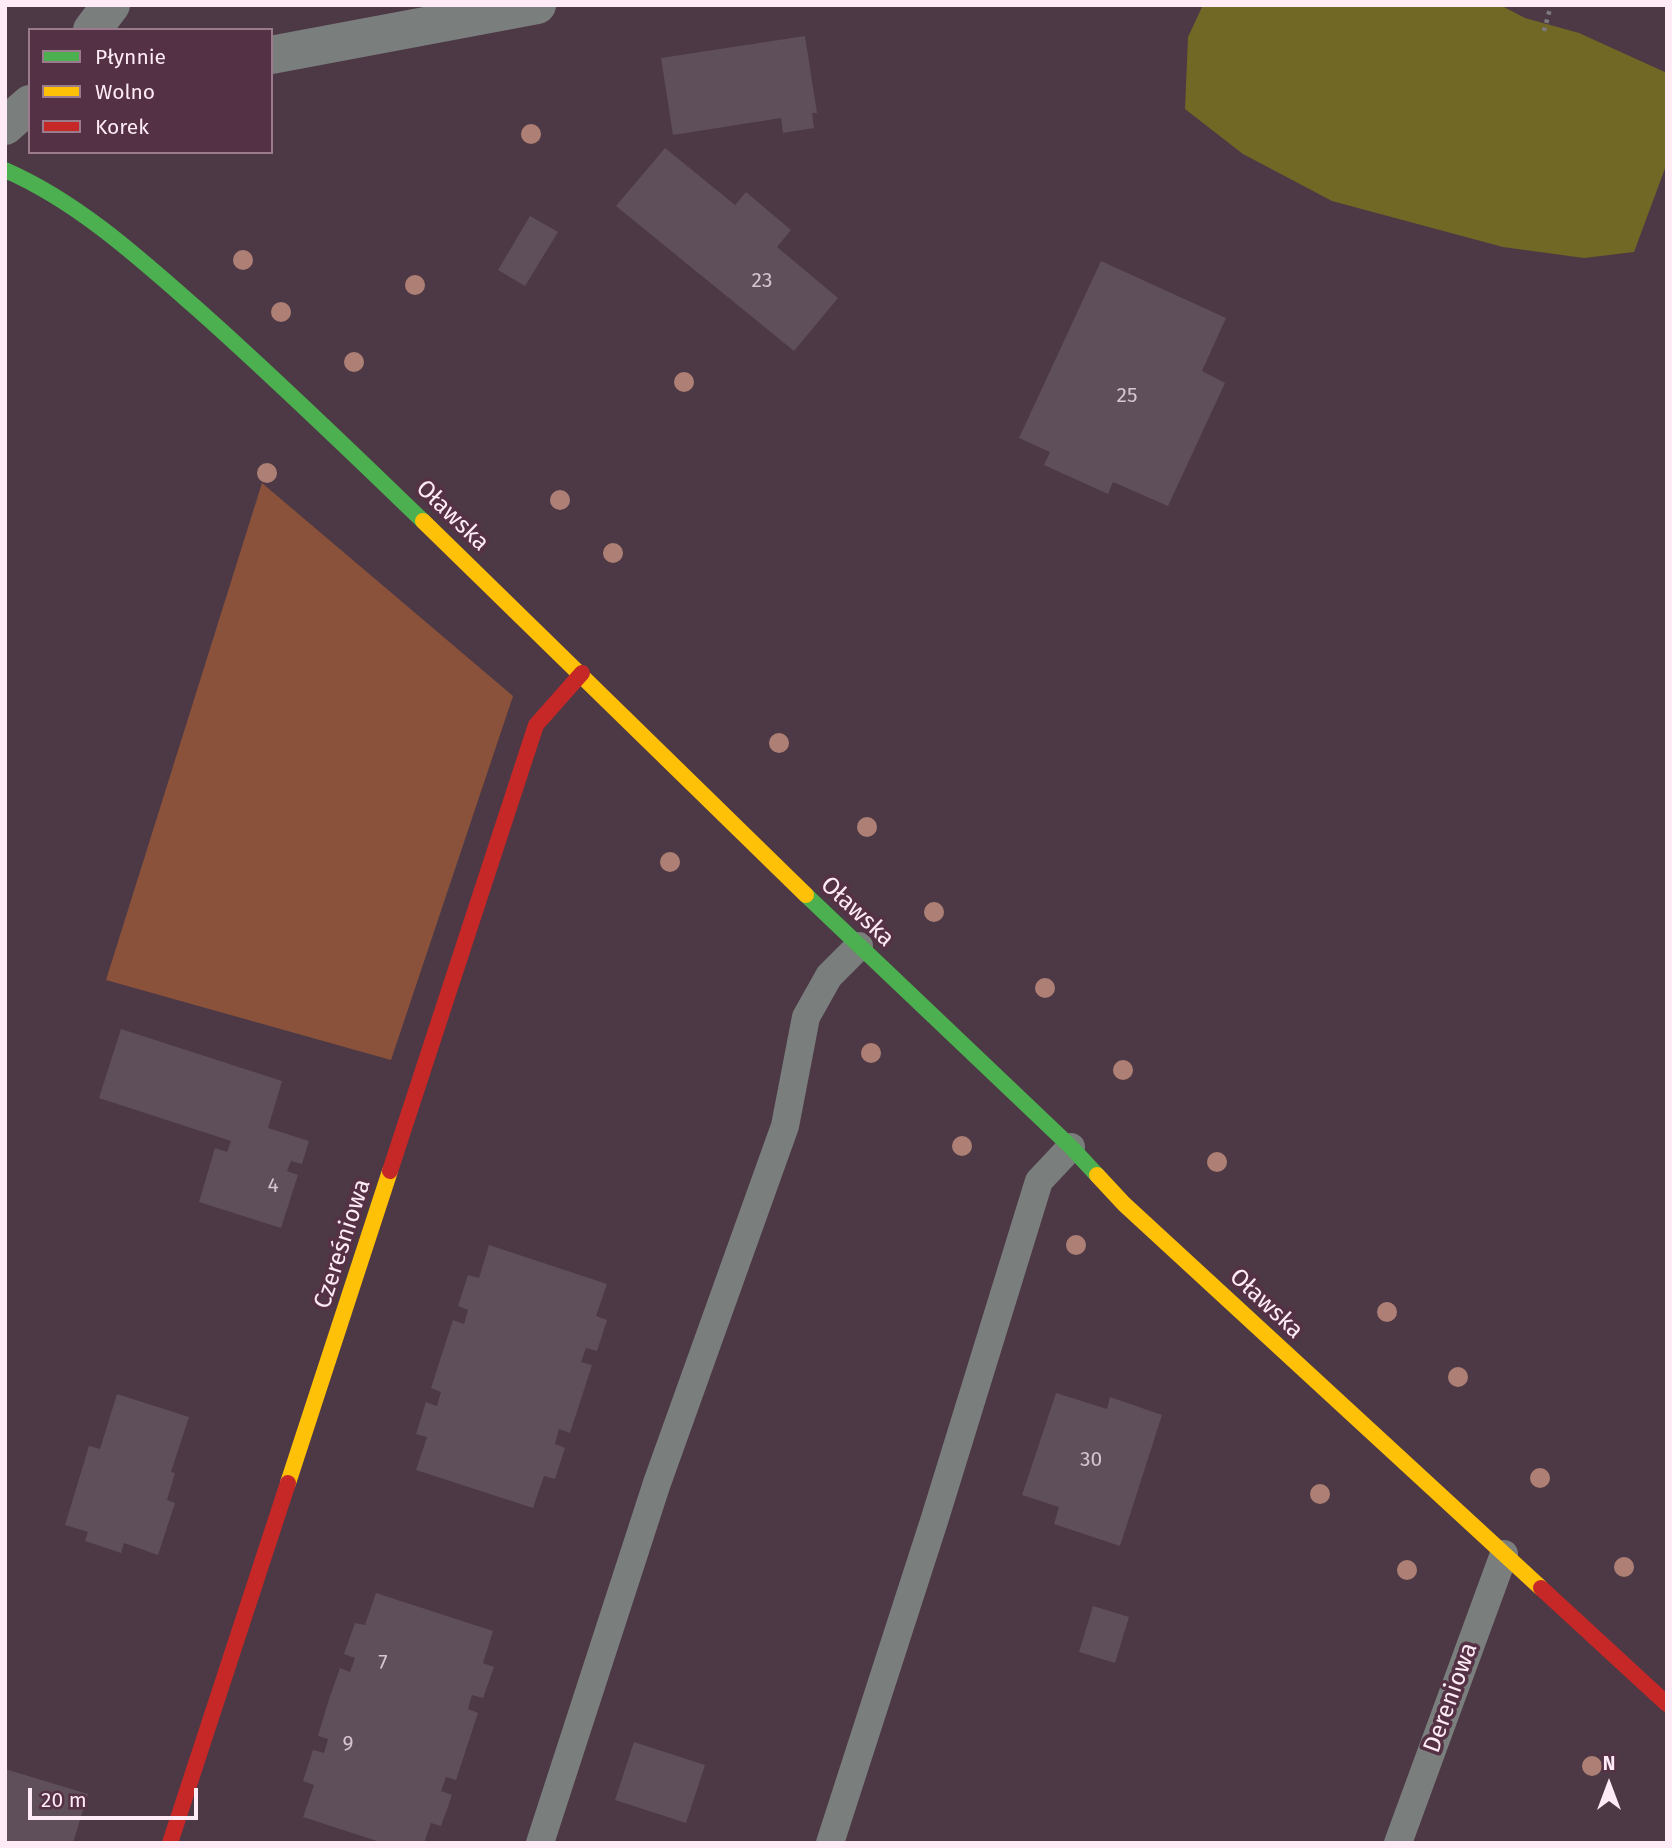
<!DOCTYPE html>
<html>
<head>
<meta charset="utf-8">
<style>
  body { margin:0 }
  #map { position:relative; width:1672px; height:1848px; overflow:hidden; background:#4d3945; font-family:"Fira Sans",sans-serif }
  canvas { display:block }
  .frame { position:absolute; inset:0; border:7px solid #feebf5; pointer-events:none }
  .legend { position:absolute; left:28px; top:28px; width:245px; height:126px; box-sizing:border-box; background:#553146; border:2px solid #997b8c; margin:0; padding:9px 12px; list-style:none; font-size:21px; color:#feebf5 }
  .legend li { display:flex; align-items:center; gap:14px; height:35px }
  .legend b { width:35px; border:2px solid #997b8c }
  .north { position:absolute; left:1574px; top:1750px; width:70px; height:70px; -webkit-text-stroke:5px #553146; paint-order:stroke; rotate:0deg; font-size:19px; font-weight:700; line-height:28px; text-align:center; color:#feebf5 }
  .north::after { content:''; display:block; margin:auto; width:24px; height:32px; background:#feebf5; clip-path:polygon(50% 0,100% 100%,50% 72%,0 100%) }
  .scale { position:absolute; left:28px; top:1788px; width:170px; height:32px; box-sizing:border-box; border:4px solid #feebf5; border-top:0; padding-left:9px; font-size:21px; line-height:24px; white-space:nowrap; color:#feebf5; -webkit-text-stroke:5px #553146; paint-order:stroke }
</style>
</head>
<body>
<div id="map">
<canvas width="1672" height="1848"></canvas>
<div class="frame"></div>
<ul class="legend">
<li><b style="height:9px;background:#4caf50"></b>Płynnie</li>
<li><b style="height:9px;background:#ffc107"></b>Wolno</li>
<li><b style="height:9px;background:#c62828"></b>Korek</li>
</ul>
<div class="north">N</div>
<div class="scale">20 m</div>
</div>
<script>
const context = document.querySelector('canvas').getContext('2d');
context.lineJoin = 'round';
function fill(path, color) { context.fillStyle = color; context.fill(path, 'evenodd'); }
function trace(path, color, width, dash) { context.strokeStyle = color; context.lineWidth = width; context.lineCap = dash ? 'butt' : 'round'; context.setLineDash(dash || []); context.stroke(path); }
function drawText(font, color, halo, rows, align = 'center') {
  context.font = font + ' "Fira Sans",sans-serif'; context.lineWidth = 7; context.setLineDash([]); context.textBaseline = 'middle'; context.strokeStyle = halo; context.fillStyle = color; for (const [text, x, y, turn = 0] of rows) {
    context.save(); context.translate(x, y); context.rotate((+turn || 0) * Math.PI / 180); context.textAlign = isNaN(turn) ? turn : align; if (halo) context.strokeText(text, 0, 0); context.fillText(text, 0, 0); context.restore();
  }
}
fill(new Path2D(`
  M262,483L513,696L391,1060L106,980Z`), '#8a523b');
fill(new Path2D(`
  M1203,5H1500L1525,18L1579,33L1667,73V163L1634,252L1584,258L1503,247L1332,201L1243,154L1185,109L1188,37Z`), '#706824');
fill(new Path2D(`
  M805,36L817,113H812L814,128L783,133L781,118L673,135L661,58Z
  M665,148L735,205L746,192L791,230L777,247L838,298L794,351L616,206Z
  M530,216L558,232L525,286L498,270Z
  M1101,261L1226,318L1202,371L1225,383L1168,506L1113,482L1108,494L1044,465L1050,452L1019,438Z
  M121,1029L282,1081L268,1128L309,1141L302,1164L291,1161L287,1171L298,1175L281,1228L199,1202L215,1148L227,1152L231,1141L99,1098Z
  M489,1245L607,1284L596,1316L607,1320L597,1351L586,1348L581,1362L592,1365L570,1433L559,1429L555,1444L565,1448L555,1479L544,1476L533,1508L416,1470L427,1437L416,1434L426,1402L437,1406L441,1392L431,1388L453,1320L464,1324L468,1310L458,1306L468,1275L479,1278Z
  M1056,1393L1107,1409L1110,1397L1162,1415L1120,1546L1054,1524L1059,1507L1022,1495Z
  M117,1394L189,1417L171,1472L175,1473L167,1500L175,1503L158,1555L124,1543L121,1553L85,1541L88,1532L65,1525L89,1446L100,1449Z
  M376,1593L493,1631L483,1663L494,1667L483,1698L472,1695L468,1709L478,1713L456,1780L446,1777L441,1791L452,1795L441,1826L431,1823L424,1843H383L303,1817L314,1785L303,1781L313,1750L324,1753L328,1739L318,1736L328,1702L340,1668L350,1672L355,1658L344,1654L355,1623L365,1625Z
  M1093,1606L1129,1617L1115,1663L1079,1652Z
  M634,1742L705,1765L686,1823L615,1800Z
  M5,1769L88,1794L73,1843H5Z`), '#5e4f5b');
trace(new Path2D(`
  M1544,31L1551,5`), '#7d7a7d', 4.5, [3.5, 5]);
trace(new Path2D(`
  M540,1843L657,1483L785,1126L806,1017L829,976L859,946
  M830,1843L935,1518L1039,1181L1071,1147
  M1398,1843L1504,1554`), '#7a7e7c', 28);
trace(new Path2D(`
  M92,30L111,5
  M271,55L537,5
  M5,126L30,104`), '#7a7e7c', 38);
trace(new Path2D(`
  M5,170C76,201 136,255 194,306C272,375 347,448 423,521
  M806,895L1071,1147L1097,1175`), '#4caf50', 16);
trace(new Path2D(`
  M423,521L806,895
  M1097,1175L1124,1204L1541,1588
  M288,1483L390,1171`), '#ffc107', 16);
trace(new Path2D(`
  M390,1171L536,725L582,673
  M1541,1588L1667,1704
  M170,1843L288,1483`), '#c62828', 16);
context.fillStyle = '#ae8075';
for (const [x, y] of [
  [531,134],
  [243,260],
  [415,285],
  [281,312],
  [354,362],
  [684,382],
  [267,473],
  [560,500],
  [613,553],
  [779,743],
  [867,827],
  [670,862],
  [934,912],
  [1045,988],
  [871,1053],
  [1123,1070],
  [962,1146],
  [1217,1162],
  [1076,1245],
  [1387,1312],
  [1458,1377],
  [1540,1478],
  [1320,1494],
  [1624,1567],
  [1407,1570],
  [1592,1766]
]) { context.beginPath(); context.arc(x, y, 10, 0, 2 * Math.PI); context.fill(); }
drawText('21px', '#d6c4ce', null, [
  ["23",762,281],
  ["25",1127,396],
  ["4",273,1186],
  ["30",1091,1460],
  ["7",383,1663],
  ["9",348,1744]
]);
drawText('24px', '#feebf5', '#553146', [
  ["Oławska",452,516,44],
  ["Oławska",857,912,43],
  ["Czereśniowa",343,1244,-72],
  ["Oławska",1266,1304,43],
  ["Dereniowa",1451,1698,-70]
]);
</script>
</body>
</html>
